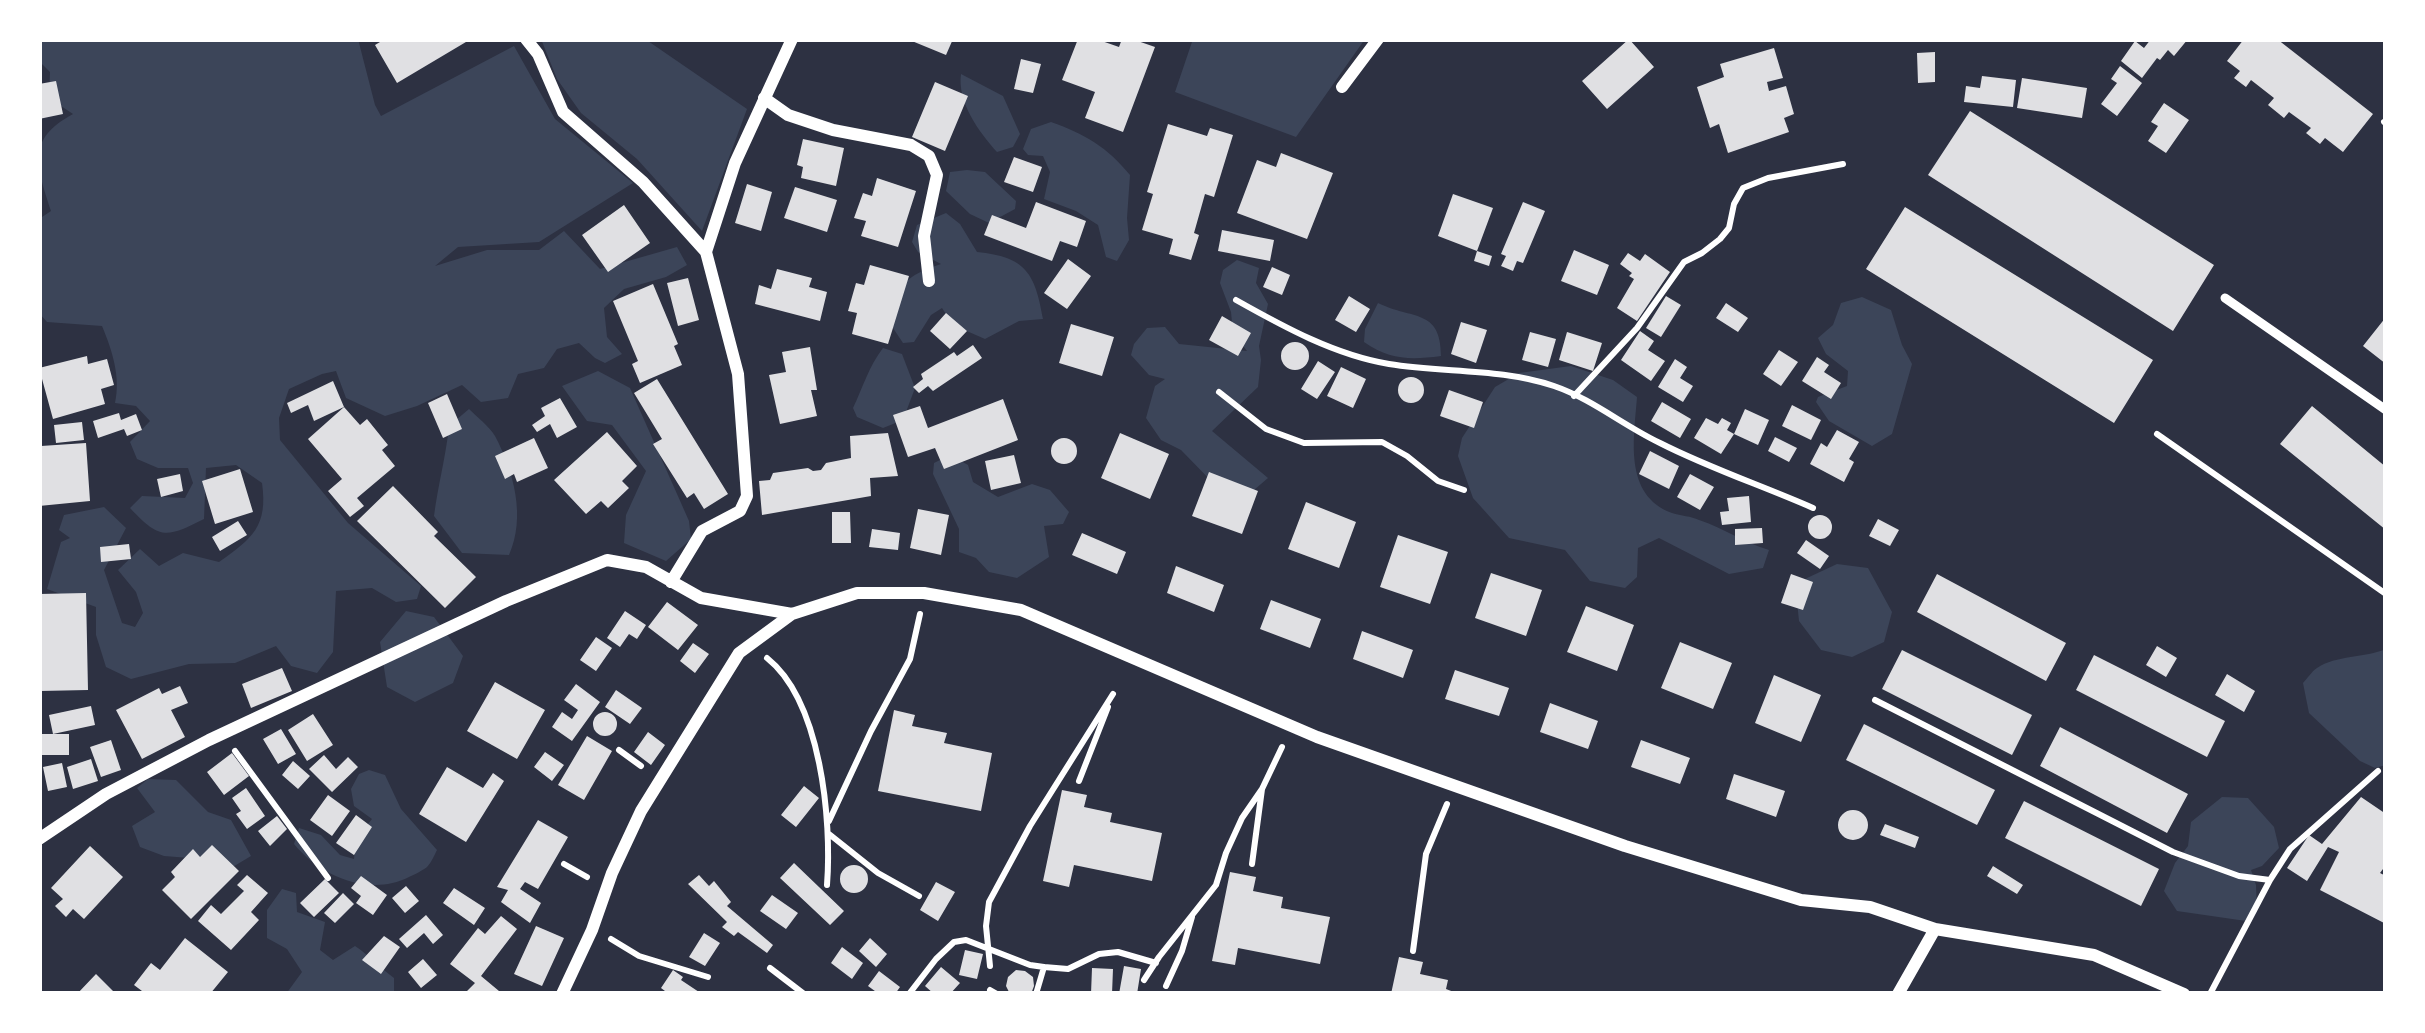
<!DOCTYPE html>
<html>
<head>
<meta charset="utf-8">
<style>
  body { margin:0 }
  #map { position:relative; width:2425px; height:1033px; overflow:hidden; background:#2d3142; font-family:"DM Sans",sans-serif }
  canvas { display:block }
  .frame { position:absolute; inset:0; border:42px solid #fff; pointer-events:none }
</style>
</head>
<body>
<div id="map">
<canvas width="2425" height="1033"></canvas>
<div class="frame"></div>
</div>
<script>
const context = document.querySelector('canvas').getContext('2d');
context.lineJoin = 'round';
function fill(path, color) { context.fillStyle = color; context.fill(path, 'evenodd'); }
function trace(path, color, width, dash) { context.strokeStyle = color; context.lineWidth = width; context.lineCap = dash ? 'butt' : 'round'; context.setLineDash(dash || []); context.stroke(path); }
fill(new Path2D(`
  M39,39H358L375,105L381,116L514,46L555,119L633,183L539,242L458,247L435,266L487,250H539L564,231L600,269L677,247L687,265L666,277L624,289L604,308L607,337L622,354L605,363L595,358L579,343L557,349L544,368L518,374L508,398L481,402L462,385L417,406L385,416L346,398L336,371L322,374L289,389L279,418L280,440L348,523L421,586L417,599L396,602L372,588L336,591L333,652L317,673L291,666L276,646L235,663L189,664L131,679L106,667L96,635V607L47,589L61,542L70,538L59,530L64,515L104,507L126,528L104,570L122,623L135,627L143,613L136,592L118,570L140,549L159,566L183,553L219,562C253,538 268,526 262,483L236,465L206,468L204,519C166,538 160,540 130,508L142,496L185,498L193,483L188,468H158L137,459L130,442L150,421L136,406L115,403C121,377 112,350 102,326L47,322L39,313V219L51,211C37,166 25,140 73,114L49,98L50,72L39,61Z
  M541,39H645L747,109L702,231L637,159L581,113L557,79Z
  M1193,39H1365L1296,137L1175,92Z
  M961,74L1003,96L1020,134L1013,147L997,152C979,132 957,102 961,74Z
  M1051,122C1085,134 1107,147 1130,175L1127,218L1129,240L1117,261L1106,257L1098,225L1076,211L1044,199L1050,172L1043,156L1028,155L1023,149L1031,129Z
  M967,170L985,172L1016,201L1015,209L989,223L970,214L946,191L950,172Z
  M946,213L960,224L977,252C1026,257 1035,273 1043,319L1019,321L985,339L953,325L942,308L931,315L914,342L903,343L887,319C899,284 905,276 941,264L918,252L912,242L917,225Z
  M1237,260L1259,268L1256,283L1268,304L1259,346L1261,360L1258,387L1212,431L1268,478L1247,496L1217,487L1181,450L1161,440L1146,418L1155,386L1165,379L1149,375L1131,355L1134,344L1147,328L1165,327L1179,344L1247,351L1233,333L1231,312L1220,283L1223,270Z
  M1862,297L1891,310L1902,345L1912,364L1892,434L1872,446L1829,421L1816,402L1818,397L1847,386L1848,371L1826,354L1818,338L1833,325L1841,303Z
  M1378,303C1412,320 1441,308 1441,356C1410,360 1390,360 1364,342L1365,329Z
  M883,348L902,354L915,388L903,420L883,428L857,417L853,408C863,387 869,366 883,348Z
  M1571,366L1613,380L1637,397C1634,438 1623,495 1672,513C1681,516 1691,516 1699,520C1724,528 1742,542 1769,550L1763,568L1729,574L1659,538L1638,548L1637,577L1625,588L1590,581L1565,550L1509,538L1473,498L1458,456L1462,438L1495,387L1519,373Z
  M598,371L630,388L689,521L691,539L666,561L624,543L626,515L646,471L612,425L587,421L562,386Z
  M469,409C477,417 489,426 495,436C514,472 526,517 509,555L462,553L434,516C438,485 446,456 449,426Z
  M950,455L968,465L973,482L998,497L1032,484L1050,490L1069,512L1063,524L1044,526L1049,557L1017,578L989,572L976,558L959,552V529L933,474L934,463Z
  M1837,564L1868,568L1892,612L1884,642L1852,657L1821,650L1799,621L1796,591L1807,578Z
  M406,611L434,617L463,656L453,683L415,702L387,687L380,642Z
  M2386,649V765L2375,768L2360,761L2309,713L2303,683C2308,678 2311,672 2317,668C2336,655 2365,658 2386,649Z
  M369,770L385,775L401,809L437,850C434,856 431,863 427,867C425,869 412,876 409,877C370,897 321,877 294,844L299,828L321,835L340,855L354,859L356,839L372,819L354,806L351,789L359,774Z
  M148,779L176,780L208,812L231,820L251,856L226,871L215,860L164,856L140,847L132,826L155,812L137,788Z
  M2222,797L2248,798L2274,827L2279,848L2262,866L2251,870L2256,885L2257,912L2246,921L2177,911L2164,891L2175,863L2188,846L2191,822Z
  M282,889L296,893L297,912L325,922L320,950L333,960L355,946C369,955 380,968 394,978V992L286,994L302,972L287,949L267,938V910Z`), '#3c4559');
fill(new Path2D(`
  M385,39H471L397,83L375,45Z
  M907,39H953L946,55Z
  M1078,39H1096L1119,47L1122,39H1132L1155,47L1123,132L1085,118L1095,92L1062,80Z
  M1629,39L1654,67L1607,109L1582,81Z
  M2151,39H2188L2174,56L2168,50L2160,60L2157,58L2142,78L2121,61L2135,41L2144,48Z
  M2244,39H2277L2373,114L2343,152L2325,138L2320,144L2306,133L2311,128L2289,112L2284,118L2268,105L2274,98L2251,80L2246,87L2234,78L2240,71L2227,61Z
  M1774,48L1783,78L1767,82L1769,91L1786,86L1794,114L1784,118L1789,132L1728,153L1719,124L1710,128L1697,87L1724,77L1720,64Z
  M1935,52V82L1918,83L1917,53Z
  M1021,59L1041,64L1033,93L1014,89Z
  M2120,66L2142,83L2117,116L2101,104L2117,83L2111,79Z
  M1982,76L2016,80L2013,107L1964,102L1966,86L1980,88Z
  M2022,78L2087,88L2082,118L2017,108Z
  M56,81L63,114L39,119V84Z
  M935,82L968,96L945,151L912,137Z
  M2164,103L2189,120L2166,153L2148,141L2158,126L2151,122Z
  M1970,111L2214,265L2173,331L1928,175Z
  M1168,124L1207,136L1210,128L1233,135L1214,197L1205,194L1194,233L1199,235L1191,260L1169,254L1173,239L1142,230L1153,194L1147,192Z
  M803,139L844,148L836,186L801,178L803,167L797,165Z
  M1281,153L1333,173L1307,239L1237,213L1257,160L1276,167Z
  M1014,157L1042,167L1033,192L1004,182Z
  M877,178L916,191L898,247L861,236L866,221L854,218L863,193L872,196Z
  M747,184L772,192L761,231L735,223Z
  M795,187L837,200L827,232L784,218Z
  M1453,194L1493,208L1477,251L1492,256L1489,266L1474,261L1477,251L1438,236Z
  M1036,202L1086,221L1077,247L1060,241L1052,261L984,235L992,215L1026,228Z
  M1523,202L1545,211L1523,263L1517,261L1513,271L1501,266L1506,256L1501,254Z
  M624,205L650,243L608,272L582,235Z
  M1905,207L2153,360L2114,423L1866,269Z
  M1222,230L1274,240L1270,261L1218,251Z
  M1574,250L1609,265L1597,295L1561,281Z
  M1628,253L1640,261L1645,254L1670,272L1637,321L1617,308L1634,279L1629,276L1632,273L1620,264Z
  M1068,259L1091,276L1067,309L1044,293Z
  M870,265L909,276L888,344L852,334L857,313L848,311L856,283L864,285Z
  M1272,267L1290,275L1282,295L1263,287Z
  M777,269L812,278L809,287L827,292L820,321L755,304L759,285L771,289Z
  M688,278L699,320L678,326L667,283Z
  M653,284L678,344L674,346L682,365L640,383L632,364L638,361L613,301Z
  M1349,296L1370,309L1356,332L1335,320Z
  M1666,296L1681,305L1661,337L1646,328Z
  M1726,303L1748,318L1738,332L1716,318Z
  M946,313L967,331L950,349L930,331Z
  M1222,316L1251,333L1238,356L1209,340Z
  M2386,317V364L2363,346Z
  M1461,322L1487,330L1476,363L1451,354Z
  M1071,324L1114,337L1102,376L1059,363Z
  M1640,331L1654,341L1648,350L1665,361L1651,381L1621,360Z
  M1530,332L1556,339L1548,367L1522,360Z
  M1567,332L1602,343L1593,371L1559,360Z
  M1281 356a14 14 0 1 1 28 0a14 14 0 1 1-28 0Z
  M973,345L982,358L933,391L928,386L919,393L913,387L923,379L921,374L954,352L957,356Z
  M810,347L817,390H811L817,416L780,424L769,375L786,372L782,352Z
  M1779,350L1798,362L1781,386L1763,374Z
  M87,356L88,364L107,359L114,385L101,389L105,404L53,419L39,368Z
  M1817,357L1829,365L1824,372L1841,383L1831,399L1802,381Z
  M1675,359L1687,367L1680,378L1693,386L1683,402L1658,387Z
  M1318,361L1335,372L1317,399L1301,389Z
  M1341,367L1366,379L1353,408L1327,396Z
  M1398 390a13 13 0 1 1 26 0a13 13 0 1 1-26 0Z
  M657,379L728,494L704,509L694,493L687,498L653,444L662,439L634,393Z
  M333,381L344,407L314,421L308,405L291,413L287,403Z
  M1449,390L1483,402L1474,428L1440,416Z
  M447,394L462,429L443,438L428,403Z
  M560,398L577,427L557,438L550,424L537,432L532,425L545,416L541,408Z
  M1003,399L1018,440L944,469L935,448L908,457L893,415L920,406L928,428Z
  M1662,402L1691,419L1680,438L1651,421Z
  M1792,405L1821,420L1811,440L1782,426Z
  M2312,406L2386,467V530L2280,444Z
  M344,407L360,425L367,419L388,445L382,450L395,466L357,498L364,506L350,517L328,491L342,479L308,439Z
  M1745,409L1769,420L1758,445L1734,434L1721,454L1694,438L1706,418L1718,424L1722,418L1731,423L1727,430L1734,434Z
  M119,413L121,420L136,414L142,430L127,436L124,429L98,438L93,421Z
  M82,422L84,440L56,443L54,425Z
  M1837,430L1859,442L1849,459L1854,462L1844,482L1810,464L1821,443L1827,447Z
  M607,432L637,466L622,481L629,488L608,508L601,501L586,514L554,480Z
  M888,433L898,476L870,478L871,496L762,515L759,481L770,480L773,473L808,468L813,471L821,470L826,463L851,458L850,436Z
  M1120,433L1169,454L1150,499L1101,478Z
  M1775,437L1797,448L1789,462L1768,451Z
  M1051 451a13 13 0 1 1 26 0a13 13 0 1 1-26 0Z
  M534,438L548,468L517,482L514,474L505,479L495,456Z
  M86,443L90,501L39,506V482H42L41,446Z
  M1650,451L1679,466L1669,489L1639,474Z
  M1014,455L1021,483L991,490L985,461Z
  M240,469L253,512L215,524L202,481Z
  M1209,472L1258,491L1242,534L1192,516Z
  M180,474L183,491L161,497L157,479Z
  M1690,474L1714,487L1700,510L1677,497Z
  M393,486L438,532L434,536L476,577L445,608L357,521Z
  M1749,496L1751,522L1722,525L1720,512L1729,511L1727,498Z
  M1306,502L1356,522L1339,568L1288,549Z
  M918,509L949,515L941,555L910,548Z
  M832,512H850L851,543H832Z
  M1808 527a12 12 0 1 1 24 0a12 12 0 1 1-24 0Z
  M1878,519L1899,530L1890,546L1869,536Z
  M238,521L247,535L220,551L212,537Z
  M1762,528L1763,543L1735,545V529Z
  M872,529L900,533L898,550L869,547Z
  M1082,533L1126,552L1117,574L1072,555Z
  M1398,535L1448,552L1430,604L1380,587Z
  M1806,540L1829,556L1820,569L1797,553Z
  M129,544L131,559L101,562L100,547Z
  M1176,566L1224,585L1214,612L1167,593Z
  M1491,573L1542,590L1526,636L1475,618Z
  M1791,574L1813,582L1803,610L1781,603Z
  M1937,574L2066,643L2046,681L1917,612Z
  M86,593L88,690L40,691L39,594Z
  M1271,600L1321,619L1310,648L1260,629Z
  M667,602L698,625L678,650L648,627Z
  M1586,606L1634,625L1617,671L1567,652Z
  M625,611L646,625L637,639L629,634L620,647L607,638Z
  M1362,631L1413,650L1403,678L1353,659Z
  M596,637L612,648L596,671L580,660Z
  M1680,642L1732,663L1713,709L1661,688Z
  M693,643L709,654L695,673L680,661Z
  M2157,646L2177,658L2166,677L2146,665Z
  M1902,650L2032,715L2012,755L1882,689Z
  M2094,655L2225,721L2207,757L2076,690Z
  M282,668L292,691L251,708L242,684Z
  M1455,670L1509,688L1499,716L1445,699Z
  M2227,674L2255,691L2244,712L2215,695Z
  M1774,675L1821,695L1801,742L1755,723Z
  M495,682L545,710L517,759L467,731Z
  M576,684L600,702L572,741L552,727L562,712L572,719L578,710L564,700Z
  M180,686L188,703L171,710L185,737L142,759L116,710L159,688L162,694Z
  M616,690L642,708L630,724L605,707Z
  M1550,703L1598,721L1588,749L1540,732Z
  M91,706L95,725L53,734H69V755H39V734H53L49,715Z
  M894,710L915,715L912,726L947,733L944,743L992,753L981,811L878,791Z
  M593 724a12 12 0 1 1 24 0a12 12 0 1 1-24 0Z
  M313,714L333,745L307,761L288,730Z
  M1864,724L1995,790L1977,825L1846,760Z
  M2060,727L2188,794L2167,833L2040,766Z
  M281,729L296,754L278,764L263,739Z
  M648,732L665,745L651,765L634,752Z
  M587,736L612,751L584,800L558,785Z
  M111,740L121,770L101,777L90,747Z
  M1641,740L1690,758L1680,784L1631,767Z
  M545,752L564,765L552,781L534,767Z
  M232,753L249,776L224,795L207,772Z
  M324,755L336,769L348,757L358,767L332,792L309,769Z
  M91,759L98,781L73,789L67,767Z
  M293,761L310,776L298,789L282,775Z
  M62,763L67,787L48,791L43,767Z
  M447,767L483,788L493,773L504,781L466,842L419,814Z
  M1734,774L1785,791L1776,817L1726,799Z
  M804,786L819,798L796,827L781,815Z
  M246,788L265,816L247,829L236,814L241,811L232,798Z
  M1062,790L1087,795L1084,807L1112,813L1110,822L1162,833L1152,881L1074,865L1069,887L1043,881Z
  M328,795L350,811L332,836L310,820Z
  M2361,797L2386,814V865L2380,873L2386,876V924L2320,890L2339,852L2328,847L2307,881L2287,868L2309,835L2322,844Z
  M2024,801L2159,869L2141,906L2005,838Z
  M1838 825a15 15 0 1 1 30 0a15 15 0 1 1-30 0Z
  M356,815L372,827L354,855L336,843Z
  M277,816L287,829L270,846L258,831Z
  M538,820L568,837L538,889L525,882L520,889L541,903L530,923L501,902L508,890L497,887Z
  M1885,824L1919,837L1915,848L1880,835Z
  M212,845L239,871L191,919L162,890L175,877L171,872L193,849L200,857Z
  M90,846L123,877L84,919L73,909L66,917L55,906L63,899L51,888Z
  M794,863L844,911L830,925L780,878Z
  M840 879a14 14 0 1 1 28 0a14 14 0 1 1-28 0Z
  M1993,866L2023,885L2017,894L1987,876Z
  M1230,872L1256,877L1253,891L1283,897L1281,908L1330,917L1320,964L1238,948L1235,965L1212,961Z
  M247,875L268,893L251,912L259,920L231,950L198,921L211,905L221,914L244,891L237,885Z
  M699,875L709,886L714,881L731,902L727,906L773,945L767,953L738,932L734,936L722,927L727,922L688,884Z
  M361,876L387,895L373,915L356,903L361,896L351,888Z
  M325,879L339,893L314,917L300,903Z
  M936,882L955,892L938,921L920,910Z
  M406,886L419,901L405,913L392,898Z
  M454,888L485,908L474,925L443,903Z
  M343,893L354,904L335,923L324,913Z
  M772,895L798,913L786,929L760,911Z
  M426,915L443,935L433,944L424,933L407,948L399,939Z
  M501,916L517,929L481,976L499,991L497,994H464L475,983L450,964L478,928L485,934Z
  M536,926L564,938L542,986L514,974Z
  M704,933L720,943L705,966L689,957Z
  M384,936L400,947L381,974L362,960Z
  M185,938L228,972L210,994H140L142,991L134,985L151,963L160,970Z
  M870,938L887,954L876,967L859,951Z
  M842,947L863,963L852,979L831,963Z
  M965,950L983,954L977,979L959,975Z
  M1399,957L1423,962L1420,974L1448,980L1446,989L1459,994H1391Z
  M423,959L437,975L421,988L408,972Z
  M1124,966L1141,969L1137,994H1119Z
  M941,967L960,983L950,994H934L925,986Z
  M1092,968L1113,969L1112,994H1091Z
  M673,970L683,977L681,980L702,994H669L661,988Z
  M1016,970L1025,971L1033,977L1034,986L1031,994H1010L1006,986L1008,977Z
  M879,971L900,987L895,994H879L868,986Z
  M96,974L116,994H77Z`), '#e0e0e3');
trace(new Path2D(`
  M2384,122L2386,121
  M1236,300C1284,327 1335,355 1389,364C1444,373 1501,368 1554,386C1592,399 1624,426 1660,443C1709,468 1763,486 1813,508
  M1219,392L1266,429L1304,443L1382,442L1407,456L1438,481L1464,490
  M1574,396L1637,328L1684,262L1702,253L1720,239L1729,228L1734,204L1743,188L1768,178L1843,164
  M2157,434L2386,594
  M767,658C821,701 832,820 827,885
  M1875,700L2173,852L2239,876L2270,880
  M619,750L641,766
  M235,751L328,878
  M1079,781L1108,707
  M829,821L871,731L910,659L920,614
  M829,834L878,873L919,896
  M564,864L587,877
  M1252,864L1262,789L1282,747
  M611,939L639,956L708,977
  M1413,951L1426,854L1447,804
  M990,966L986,926L989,902L1030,826L1113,694
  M770,968L804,994
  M1144,980L1159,957L1216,885L1226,853L1242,818L1262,789
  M1166,986L1182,951L1192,917
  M990,990L997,994
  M909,994L936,959L954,942L966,940L1030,965L1044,967L1068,969L1099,954L1118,952L1156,963
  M1036,994L1044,967
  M2210,994L2270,880L2290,849L2378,771`), '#fff', 6);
trace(new Path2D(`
  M2225,298L2386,410`), '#fff', 9);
trace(new Path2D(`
  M526,39L538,54L563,112L643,182L706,252
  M1342,87L1378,39
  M764,98L788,115L833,130L911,145L929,156L937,175L924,236L929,281
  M671,582L702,531L740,511L747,496L738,374L706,252L735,163L792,39
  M39,839L106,794L209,740L506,601L607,560L646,567L701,598L792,614L857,593H924L1021,610L1317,737L1625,846L1801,900L1870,907L1935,929L2094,955L2184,994
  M562,994L592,930L612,873L641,811L739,653L792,614
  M1898,994L1935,929`), '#fff', 12);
</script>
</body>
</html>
